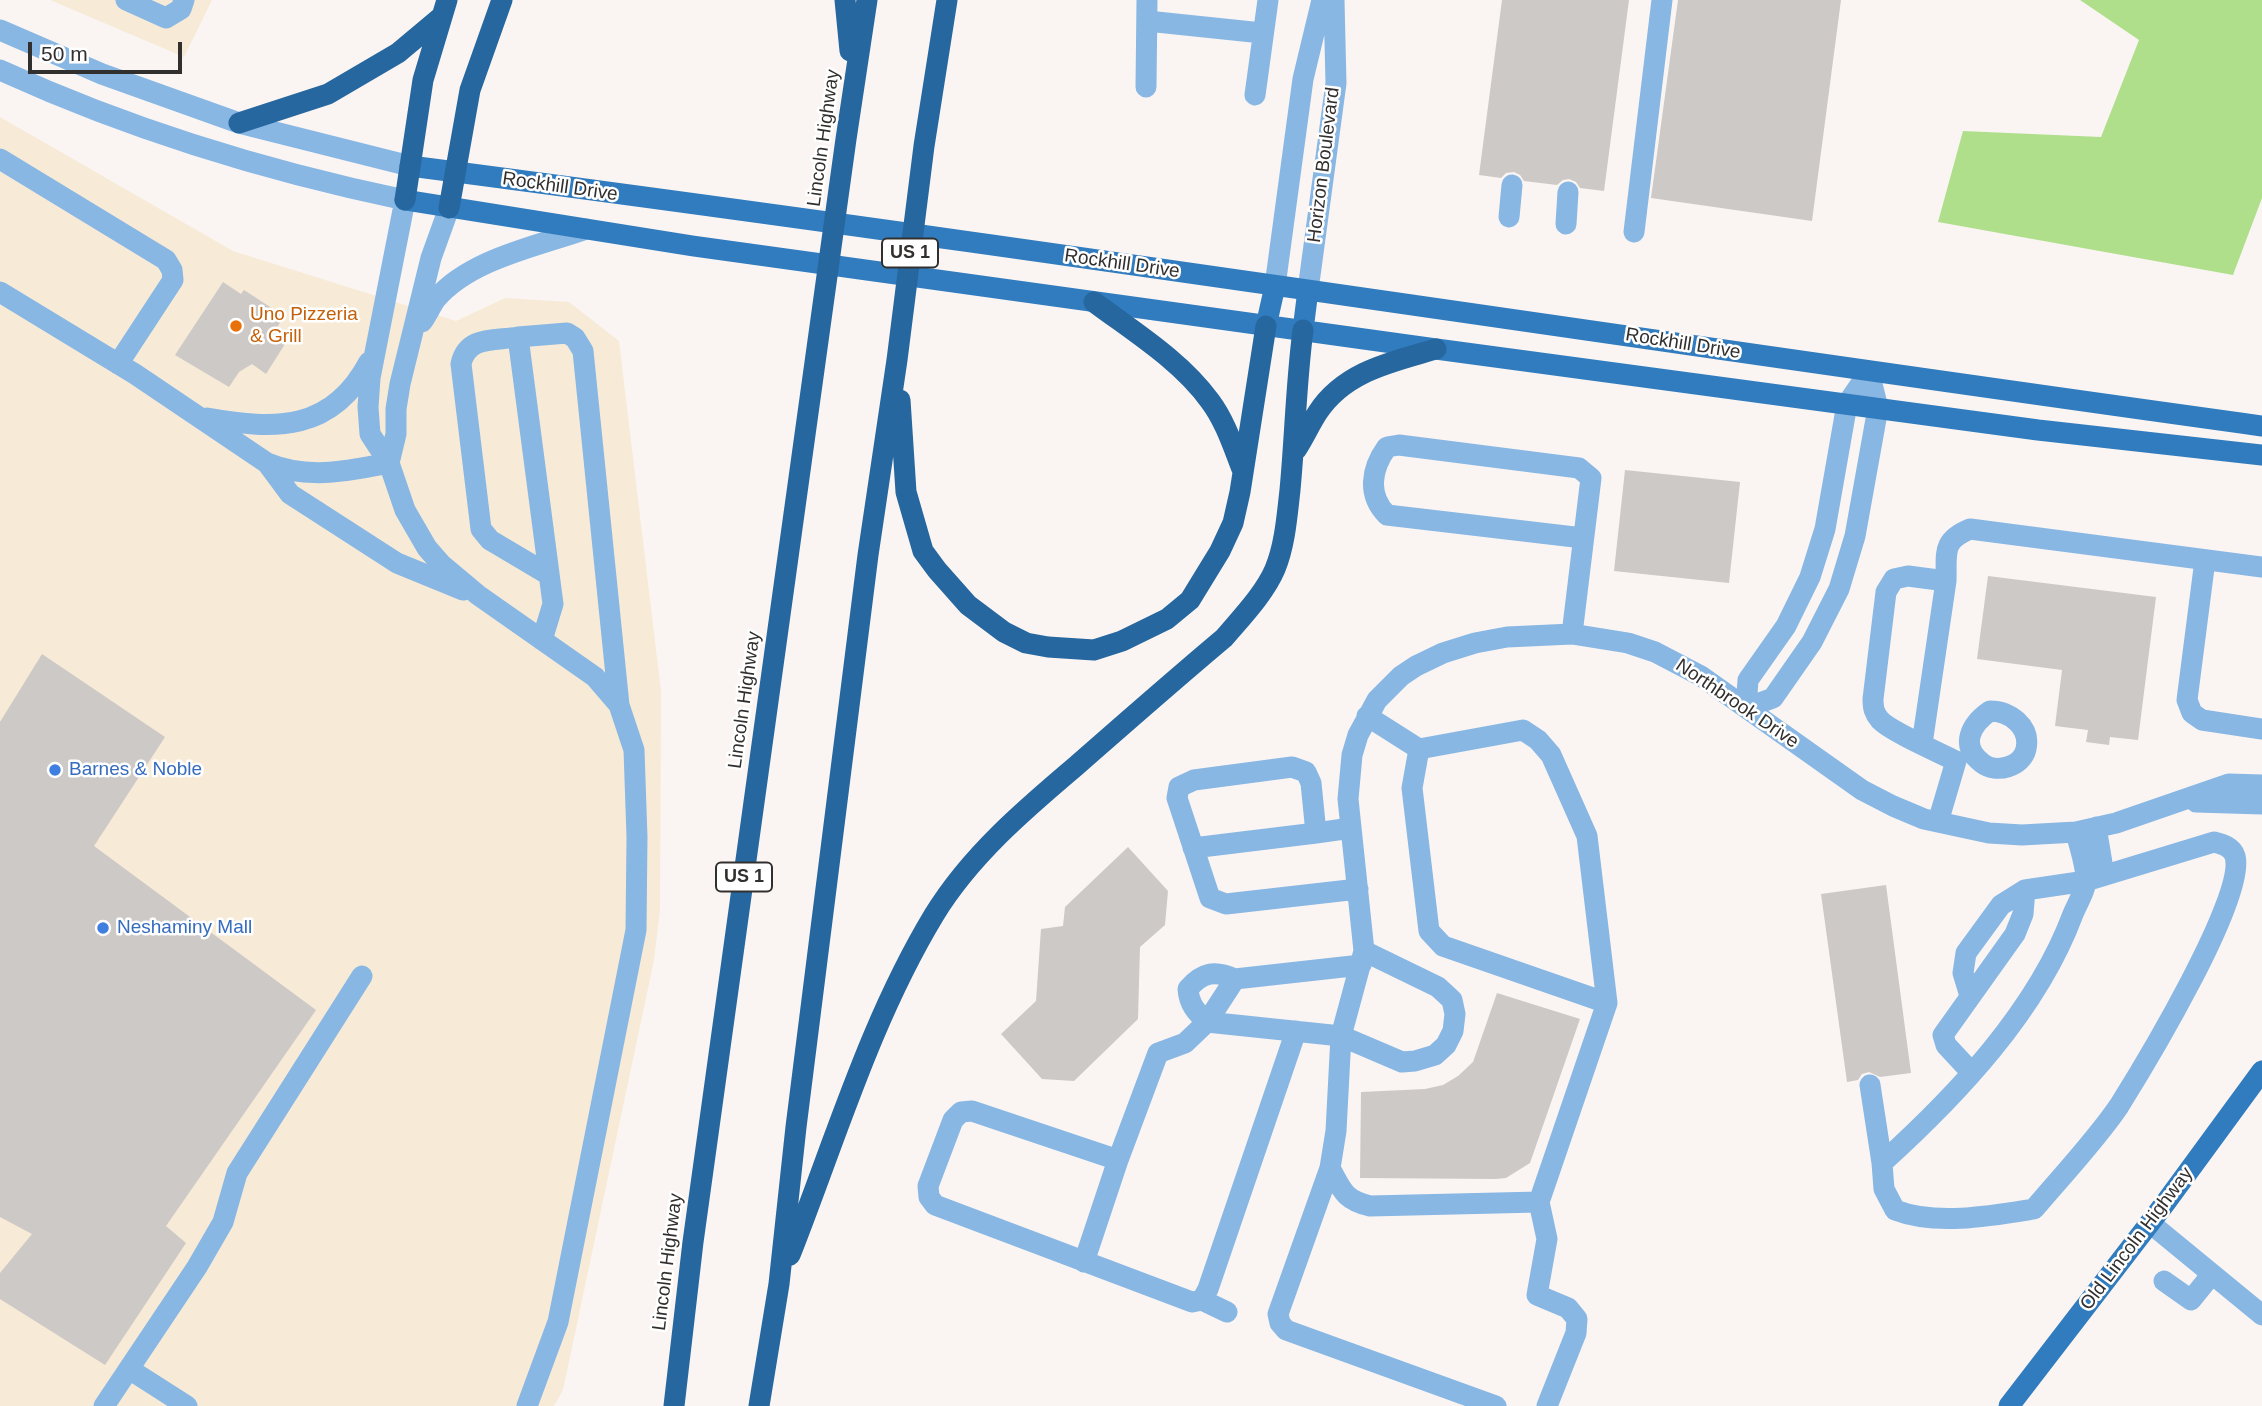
<!DOCTYPE html>
<html>
<head>
<meta charset="utf-8">
<style>
  body { margin:0 }
  #map { position:relative; width:2262px; height:1406px; overflow:hidden; background:#faf5f3; font-family:Arial,sans-serif }
  canvas { display:block }
  .scale { position:absolute; left:28px; top:42px; width:154px; height:32px; box-sizing:border-box; border:4px solid #32302f; border-top:0; padding-left:9px; font-size:21px; line-height:24px; white-space:nowrap; color:#32302f; -webkit-text-stroke:5px #fff; paint-order:stroke }
</style>
</head>
<body>
<div id="map">
<canvas width="2262" height="1406"></canvas>
<div class="scale">50 m</div>
</div>
<script>
const context = document.querySelector('canvas').getContext('2d');
context.lineJoin = 'round';
function fill(path, color) { context.fillStyle = color; context.fill(path, 'evenodd'); }
function trace(path, color, width, dash) { context.strokeStyle = color; context.lineWidth = width; context.lineCap = dash ? 'butt' : 'round'; context.setLineDash(dash || []); context.stroke(path); }
function drawText(font, color, halo, rows, align = 'center') {
  context.font = font + ' Arial,sans-serif'; context.lineWidth = 5; context.setLineDash([]); context.textBaseline = 'middle'; context.strokeStyle = halo; context.fillStyle = color; for (const [text, x, y, turn = 0] of rows) {
    context.save(); context.translate(x, y); context.rotate((+turn || 0) * Math.PI / 180); context.textAlign = isNaN(turn) ? turn : align; if (halo) context.strokeText(text, 0, 0); context.fillText(text, 0, 0); context.restore();
  }
}
fill(new Path2D(`
  M50,0H212L184,57Z
  M0,117L233,251L456,321L505,298L569,302L619,341L661,691L660,910L654,960L563,1390L554,1406H0Z`), '#f7ebd7');
fill(new Path2D(`
  M2080,0H2262V198L2233,275L1938,222L1963,131L2101,137L2139,40Z`), '#b0df8c');
fill(new Path2D(`
  M1502,0H1629L1604,191L1580,188L1576,182L1569,179L1563,180L1557,185L1524,181L1520,175L1514,172L1506,173L1501,178L1479,175Z
  M1678,0H1841L1812,221L1651,198Z
  M223,282L241,294L244,290L284,316L272,336L285,344L266,374L252,364L239,372L229,387L175,355Z
  M1625,470L1740,482L1729,583L1614,571Z
  M1988,576L2156,597L2138,740L2110,737L2109,745L2086,742L2088,730L2055,726L2062,670L1977,659Z
  M42,654L165,737L94,846L316,1010L166,1226L186,1243L105,1365L0,1299V1273L32,1234L0,1217V722Z
  M1128,847L1168,891L1165,925L1140,947L1138,1019L1074,1081L1042,1079L1001,1034L1036,1001L1041,929L1063,926L1065,907Z
  M1886,885L1911,1073L1880,1077L1869,1072L1862,1074L1858,1080L1847,1082L1821,894Z
  M1497,993L1580,1019L1530,1163L1506,1178L1496,1179L1360,1178L1361,1092L1425,1089L1443,1085L1458,1076L1473,1062Z`), '#cdc9c7');
trace(new Path2D(`
  M126,0L166,18L181,9L184,0
  M1147,21L1262,33
  M0,30L102,74L239,123L410,166
  M0,70C129,129 266,171 405,200L370,378L368,407L370,434L389,463L405,510L427,548L441,564L478,595L595,677L619,705L634,750L637,837L636,930L558,1322L527,1406
  M1146,87L1147,0
  M1255,95L1268,0
  M0,159L166,260L172,270L173,280L118,364
  M1509,217L1512,185
  M1566,224L1568,192
  M1634,232L1662,0
  M1275,286L1303,79L1322,0
  M1308,290L1336,83L1334,0
  M0,292L135,374L267,463C308,480 347,471 389,463
  M422,322C427,315 431,306 436,299C470,259 538,246 586,229
  M518,337C493,341 467,336 461,364L481,529L490,540L549,575
  M1869,372L1878,408L1855,536L1839,589L1812,642L1773,698L1746,708L1748,680L1786,626L1810,577L1825,529L1847,404Z
  M207,418C276,430 332,432 369,362
  M267,463L290,494L397,563L463,590
  M389,463L396,434V409L400,384L431,258L449,208
  M2205,560L2187,700L2192,713L2202,720L2262,729
  M1946,581C1947,553 1941,541 1970,529L2262,567
  M1572,634L1591,478L1579,468L1399,445L1387,447C1371,469 1367,495 1387,515L1583,538
  M542,640L553,604L518,337L567,333L575,338L583,351L619,705
  M1990,711C2009,711 2031,726 2026,749C2022,767 1996,774 1982,763C1959,746 1971,724 1990,711Z
  M1367,716L1419,749L1412,788L1429,931L1443,946L1607,1003L1539,1202L1547,1239L1537,1295L1568,1308L1577,1319L1576,1333L1547,1406
  M1922,744L1946,581L1908,576L1894,579L1886,592L1873,699C1873,708 1874,713 1880,720C1890,731 1940,753 1956,761L1938,822
  M1419,749L1523,730L1538,740L1551,755L1587,836L1607,1003
  M2196,802L2262,804
  M2096,827L2104,875
  M1351,828L1316,833L1311,783L1306,772L1292,767L1194,780L1179,787L1177,798L1210,898L1226,904L1358,889
  M1193,848L1316,833
  M1235,979L1207,1022C1196,1012 1189,1004 1188,989C1202,972 1215,970 1235,979L1361,965
  M1970,996L1963,973L1966,953L2001,905L2025,890
  M1296,1031L1208,1289L1202,1300L1192,1302L935,1205L929,1197L928,1186L953,1120L961,1112L972,1111L1118,1160L1158,1053L1185,1043L1207,1022L1341,1036L1402,1062L1415,1061L1435,1055L1446,1045L1453,1031L1455,1014L1452,1000L1438,987L1364,951
  M1972,1073L1946,1045L1943,1035L2015,934L2023,914L2025,890L2086,881L2214,842C2223,844 2232,847 2235,856C2247,896 2144,1066 2119,1106C2096,1140 2061,1177 2034,1209C1991,1216 1936,1226 1895,1210L1884,1189L1882,1163C1957,1095 2037,1011 2073,914C2077,904 2086,890 2086,879C2086,864 2079,846 2076,832
  M1870,1085L1882,1163
  M1330,1168C1342,1190 1344,1200 1370,1206L1539,1202
  M2150,1223L2262,1315
  M1084,1262L1118,1160
  M2164,1281L2191,1300L2212,1274
  M1202,1300L1227,1312
  M129,1369L187,1406
  M104,1406L197,1267L223,1222L237,1173L362,976
  M1496,1406L1286,1330L1280,1323L1278,1314L1330,1168L1336,1131L1341,1036L1364,951L1348,799L1352,755L1358,735L1377,700L1401,676L1416,666L1443,653L1475,643L1507,637L1572,634L1628,643L1655,652L1701,676L1862,790L1893,806L1924,819L1989,833L2022,835L2076,832L2116,823L2229,784L2262,785`), '#88b7e4', 21);
trace(new Path2D(`
  M410,166C1028,246 1645,341 2262,426
  M405,200L693,246L1436,349L2038,430L2262,455
  M1266,326L1275,286
  M1303,330L1308,290
  M2009,1406L2166,1202L2262,1071`), '#317cbe', 21);
trace(new Path2D(`
  M845,0L850,51
  M239,123L328,94L398,53L441,17
  M405,200L423,80L447,0
  M449,208L470,90L502,0
  M1094,302C1134,332 1180,360 1210,401C1225,421 1233,446 1242,469
  M900,400L906,492L923,551L937,570L968,605L1004,632L1026,643L1048,647L1094,650L1122,641L1167,619L1190,600L1220,551L1233,523L1240,492L1266,326
  M1296,450C1304,438 1310,424 1318,412C1345,371 1392,362 1436,349
  M790,1255C835,1141 870,1021 934,915C970,856 1024,810 1076,766C1125,723 1174,680 1224,638C1241,618 1265,593 1275,569C1285,545 1287,516 1290,490C1295,437 1296,384 1303,330
  M674,1406L693,1242L846,139L867,0
  M759,1406L779,1284L796,1127L868,555L897,360L924,146L947,0`), '#26679f', 21);
for (const [x, y, r, color] of [
  [236,326,7,"#e8710a"],
  [55,770,7,"#3f7fe0"],
  [103,928,7,"#3f7fe0"]
]) { const dot = new Path2D(); dot.arc(x, y, r, 0, 2 * Math.PI); context.fillStyle = color; context.fill(dot); trace(dot, '#fff', 2.5); }
for (const [x, y, w] of [
  [910,253,56],
  [744,877,56]
]) { const box = new Path2D(); box.roundRect(x - w / 2, y - 14.5, w, 29, 5); context.fillStyle = '#fff'; context.fill(box); trace(box, '#32302f', 2); }
drawText('bold 18px', '#32302f', null, [
  ["US 1",910,253],
  ["US 1",744,877]
]);
drawText('19px', '#32302f', '#fff', [
  ["Lincoln Highway",824,138,-82],
  ["Horizon Boulevard",1324,165,-83],
  ["Rockhill Drive",560,187,8],
  ["Rockhill Drive",1122,264,8],
  ["Rockhill Drive",1683,344,9],
  ["Lincoln Highway",745,700,-82],
  ["Northbrook Drive",1737,704,34],
  ["Old Lincoln Highway",2137,1239,-53],
  ["Lincoln Highway",668,1262,-83]
]);
drawText('19px', '#c56008', '#fff', [
  ["Uno Pizzeria",250,315],
  ["& Grill",250,337]
], 'left');
drawText('19px', '#366cbe', '#fff', [
  ["Barnes & Noble",69,770],
  ["Neshaminy Mall",117,928]
], 'left');
</script>
</body>
</html>
